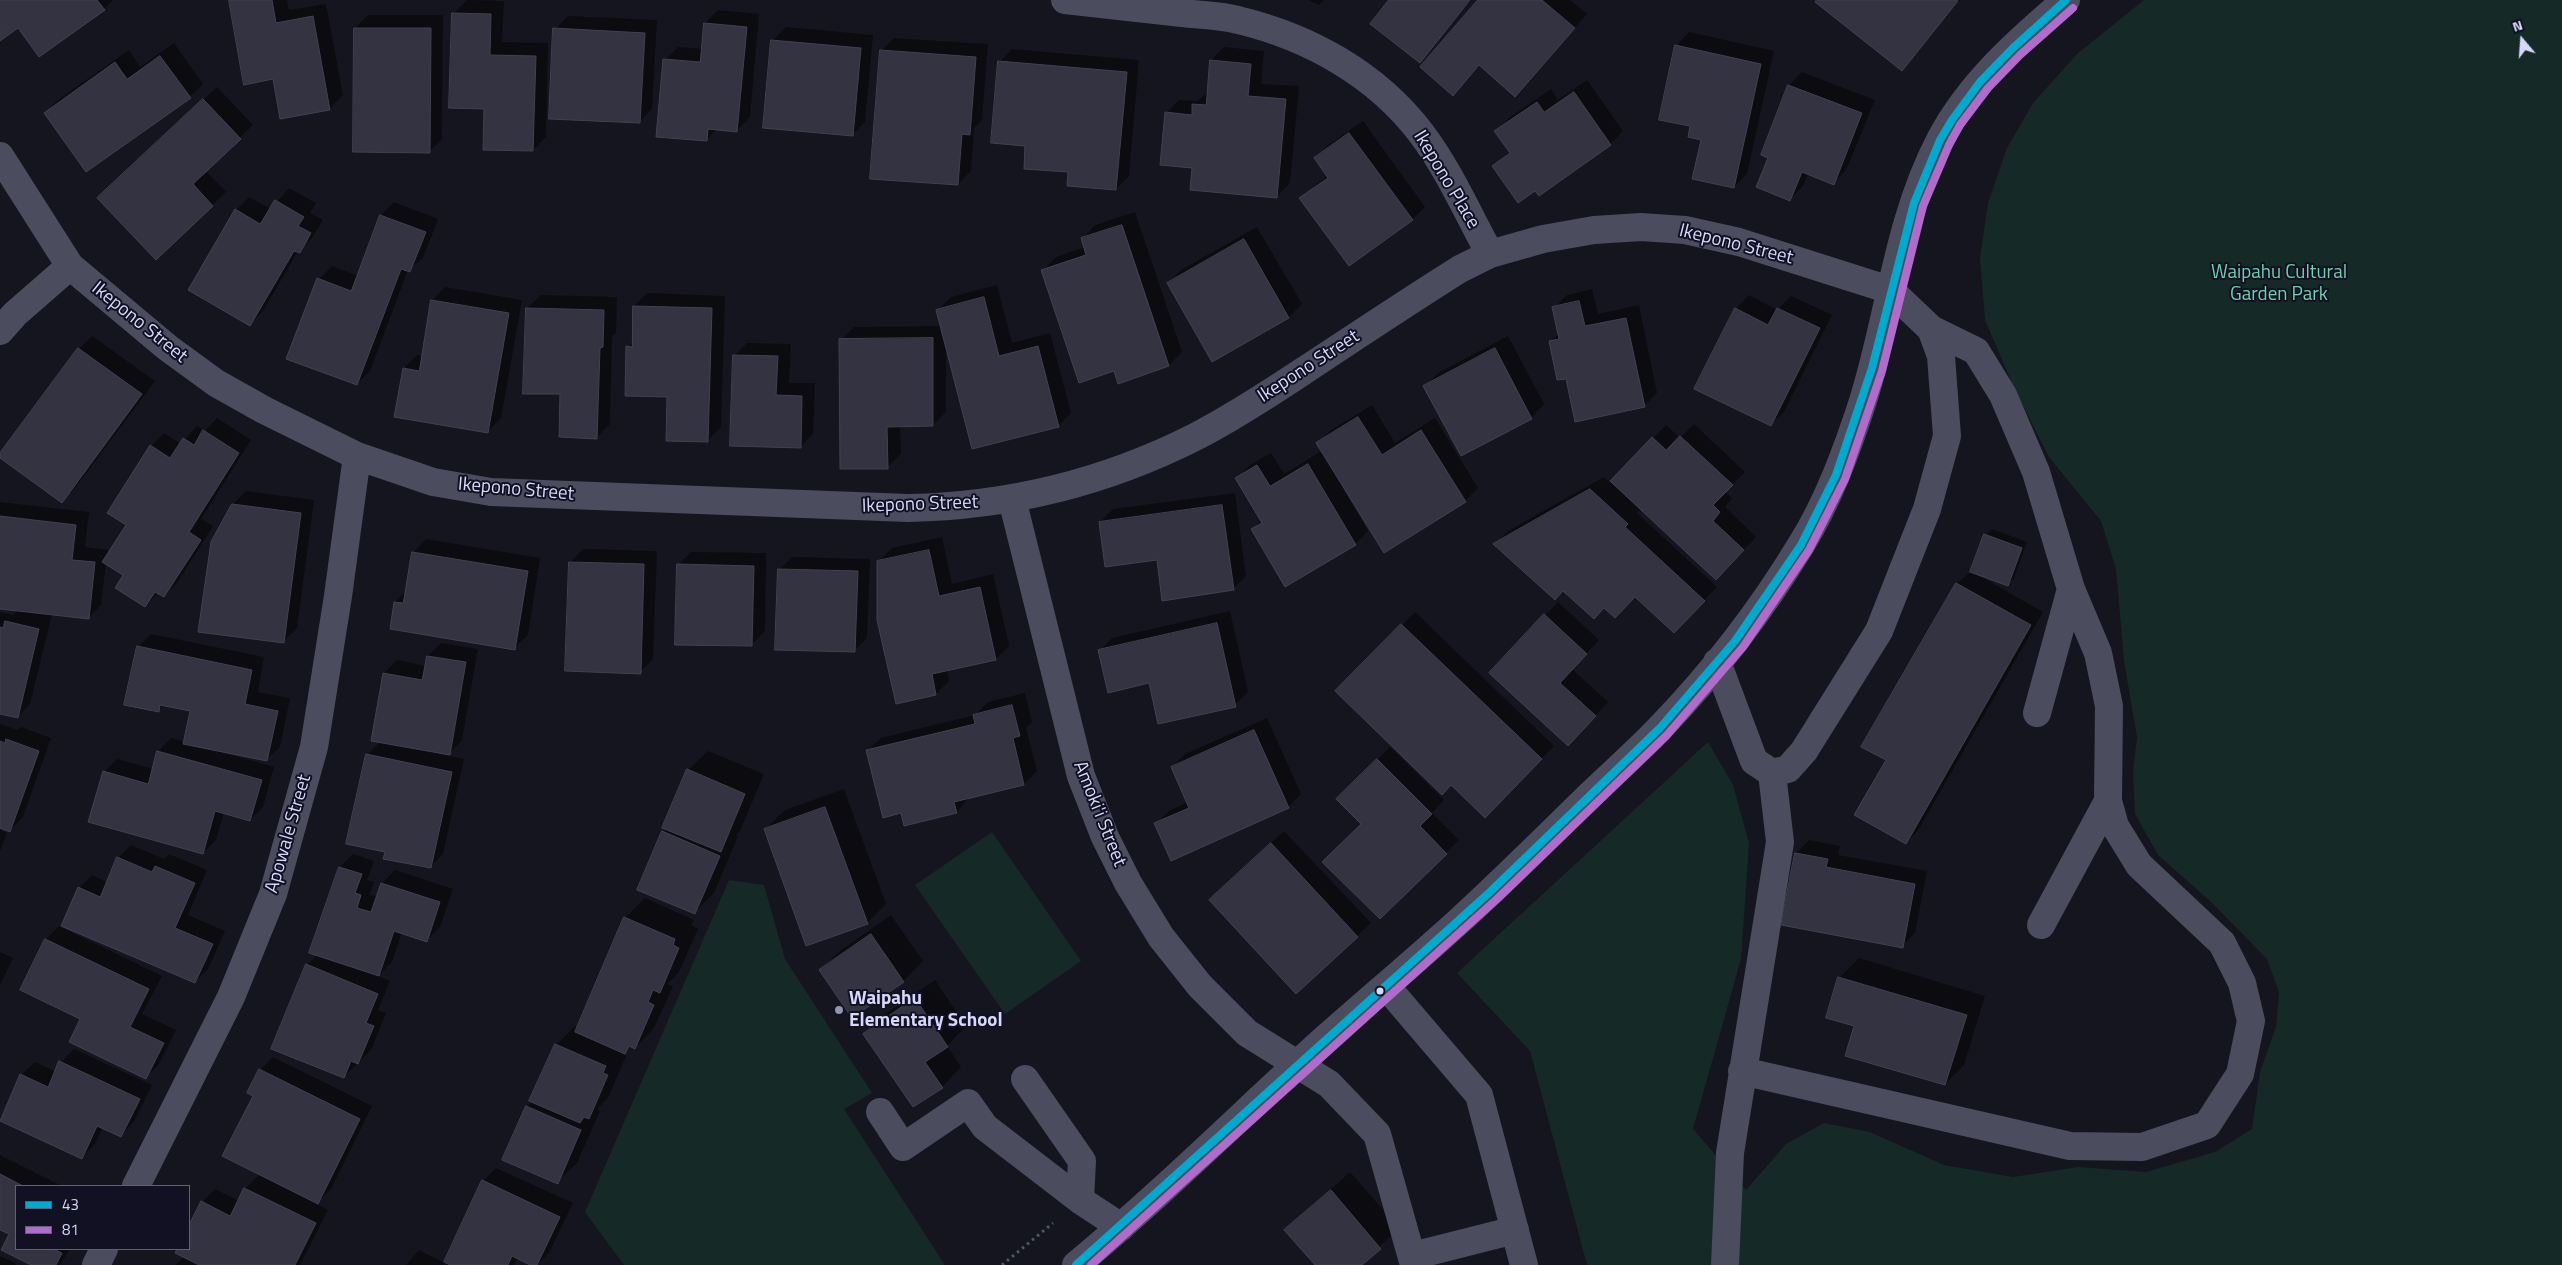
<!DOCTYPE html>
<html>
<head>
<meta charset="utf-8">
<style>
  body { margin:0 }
  #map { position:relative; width:2562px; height:1265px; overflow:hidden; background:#15151f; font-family:"Titillium Web",sans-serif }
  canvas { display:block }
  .legend { position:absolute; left:15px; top:1185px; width:175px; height:65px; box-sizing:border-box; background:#111123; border:1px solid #606179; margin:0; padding:6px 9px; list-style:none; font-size:15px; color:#d7d8fa }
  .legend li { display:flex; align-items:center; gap:10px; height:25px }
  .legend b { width:25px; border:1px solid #606179 }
  .north { position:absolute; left:2497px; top:15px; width:50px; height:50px; -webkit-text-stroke:4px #111123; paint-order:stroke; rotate:342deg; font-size:14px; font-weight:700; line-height:20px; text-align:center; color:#d7d8fa }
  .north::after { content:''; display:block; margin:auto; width:18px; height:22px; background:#d7d8fa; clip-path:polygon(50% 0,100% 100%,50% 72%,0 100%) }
</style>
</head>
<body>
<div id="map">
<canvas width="2562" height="1265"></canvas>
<ul class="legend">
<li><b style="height:6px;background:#00a9ce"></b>43</li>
<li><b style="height:6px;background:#b06ccc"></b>81</li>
</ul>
<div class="north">N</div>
</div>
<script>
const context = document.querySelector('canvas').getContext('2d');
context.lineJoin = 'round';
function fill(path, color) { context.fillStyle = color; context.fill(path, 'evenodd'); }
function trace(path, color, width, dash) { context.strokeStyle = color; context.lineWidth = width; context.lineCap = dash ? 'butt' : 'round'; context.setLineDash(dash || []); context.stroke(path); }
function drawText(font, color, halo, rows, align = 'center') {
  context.font = font + ' "Titillium Web",sans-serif'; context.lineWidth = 4; context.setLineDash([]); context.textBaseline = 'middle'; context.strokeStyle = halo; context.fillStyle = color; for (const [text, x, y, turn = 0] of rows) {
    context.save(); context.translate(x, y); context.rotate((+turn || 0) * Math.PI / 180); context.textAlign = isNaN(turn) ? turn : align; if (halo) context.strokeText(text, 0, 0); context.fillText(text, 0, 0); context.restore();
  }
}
fill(new Path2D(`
  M2144,0H2562V1265H1587L1530,1051L1457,973L1708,742L1733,785L1749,843L1741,959L1693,1129L1746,1190L1786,1144L1824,1123L1870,1132L1944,1165L2013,1177L2078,1167L2146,1172L2215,1152L2252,1129L2260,1072L2276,1027L2279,992L2267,959L2209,900L2158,855L2135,814L2133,771L2137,737L2124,661L2116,569L2101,521L2049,457L2015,390L1985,320L1980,258L1988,203L2007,148L2033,103L2077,54Z
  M992,832L1081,961L1005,1014L915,885Z
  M729,880L764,885L785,959L872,1093L844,1109L945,1265H624L585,1212Z`), '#152927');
fill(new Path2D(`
  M0,0H113L104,9L18,26L0,40Z
  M230,0H287L289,10L326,4L343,95L330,108L281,118L274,77Z
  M467,0L504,1L502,42L548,43L546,137L533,150L485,107L454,13Z
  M1308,0H1324L1319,5Z
  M1391,0H1471L1420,61Z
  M1480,0H1570L1587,14L1515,95L1480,65L1453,94Z
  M1818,0H1960L1902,70Z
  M718,10L759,14L750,117L737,130L718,128L706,140L665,60L678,47L703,49L705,23Z
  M368,15H443L442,139L429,152L355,28Z
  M568,16L657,20L652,109L639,122L555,29Z
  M786,27L873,35L865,122L852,135L772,41Z
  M1689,32L1774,51L1747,174L1734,187L1692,125L1676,46Z
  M894,38L988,44L982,120L974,128L971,171L958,184L881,51Z
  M174,43L203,84L190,97L45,113L58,100L129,50L140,67Z
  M1224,47L1264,51L1261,84L1299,86L1290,183L1277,196L1166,113L1179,100L1197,101L1209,92L1211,60Z
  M1012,49L1139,60L1129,176L1116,189L1069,171L1027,145L999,62Z
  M1802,72L1875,100L1846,170L1833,183L1808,174L1803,186L1790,199L1770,157L1762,154L1789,85Z
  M1587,80L1623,131L1610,144L1535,189L1494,166L1510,151L1496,131L1509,118L1551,89L1558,100Z
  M217,87L253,125L205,170L226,192L156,258L112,185Z
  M1363,121L1425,207L1412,220L1301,198L1328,175L1315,158L1328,145Z
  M289,188L316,203L310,213L323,220L312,238L298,251L263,311L250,324L236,210L249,197L271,209Z
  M394,202L438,219L423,258L408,270L370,371L356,384L319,279L332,266L358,276L381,215Z
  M1135,212L1182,352L1169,365L1115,370L1043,270L1056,257L1085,247L1082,239L1095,225Z
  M1257,227L1302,304L1289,317L1213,360L1168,283L1181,270Z
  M997,285L1012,343L1050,333L1071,413L1058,426L946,346V412L933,425L900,426L901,454L887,467L841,340L854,327L942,326L938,310L951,297Z
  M445,287L522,300L501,418L488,431L404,368L417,355L423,356L432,301Z
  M1592,289L1598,314L1639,305L1657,393L1644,406L1550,342L1559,333L1554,308L1567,295Z
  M647,293L725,296L721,427L708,440L628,347L633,342L634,306Z
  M541,295L617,297L616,333L612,336L610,424L597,437L561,393L527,308Z
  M1749,295L1777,310L1791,296L1832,315L1784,412L1770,425L1736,309Z
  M92,336L155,381L75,488L62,501L0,455L79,349Z
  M1508,336L1544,404L1531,418L1425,387L1438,373Z
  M747,343L791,344L789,383H815L813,434L800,447L734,356Z
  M1372,405L1395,443L1435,418L1478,488L1465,501L1346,489L1344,490L1368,531L1355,544L1253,529L1262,520L1237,478L1250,465L1271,453L1284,474L1322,451L1318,443L1331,430Z
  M217,418L251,440L201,519L213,526L177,583L164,596L159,592L145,606L125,575L106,563L101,605L88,618L52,614L30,704L17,717L0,713V612L13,615L18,610L0,608V502L89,512L85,547L108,550L107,558L128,524L151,446L164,433L181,444L197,426L205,431Z
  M1694,424L1745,472L1725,492L1732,498L1725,507L1756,537L1729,565L1642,509L1637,513L1717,587L1687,618L1635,596L1605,607L1563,590L1495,544L1508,531L1604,477L1610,483L1666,425L1680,438Z
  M246,491L314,500L297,628L284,641L233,504Z
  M1235,493L1246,576L1233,589L1158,558L1100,522L1113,509Z
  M1992,529L2027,542L2014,578L2007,585L1980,576L2043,612L1919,829L1906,843L1888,760L1863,747L1957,583L1972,571L1986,535Z
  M942,537L952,584L993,574L1009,646L996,659L947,669L949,681L936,694L879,561L892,548Z
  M426,539L540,558L528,635L514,648L395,602L406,591L413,553Z
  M583,549L657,551L653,659L640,672L570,563Z
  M691,552L766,553L765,631L752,644L678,565Z
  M792,557L870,559L867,638L854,651L779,570Z
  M1558,602L1599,640L1572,669L1608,702L1581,731L1491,673Z
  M1230,611L1248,692L1235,705L1149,682L1099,651L1112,638Z
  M1415,612L1554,746L1485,816L1451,783L1337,691Z
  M151,634L264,657L258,692L290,698L280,747L266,760L226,751L225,753L274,767L263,807L250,820L224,812L216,840L203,853L104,772L117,759L153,769L158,752L171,738L185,742L192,710L164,705L158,711L138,647Z
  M441,643L478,649L462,740L449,754L440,752V754L464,759L443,854L430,867L386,851L367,755L380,742L384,673L397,660L426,666L428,656Z
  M1025,693L1032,722L1026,728L1037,771L1024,784L969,797L957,812H902L867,751L881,738L975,715L988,702Z
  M1267,718L1301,794L1288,807L1156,824L1169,811L1188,802L1172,767L1185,754Z
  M0,724L17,730L21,727L51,738L23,817L10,830L0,827Z
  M1390,747L1444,800L1432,813L1459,840L1380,918L1362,824L1337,799Z
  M708,751L764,774L740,831L736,835L738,836L714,893L695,912L663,832L667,828L688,770Z
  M844,789L886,904L867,923L765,829L785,810Z
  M0,830L7,833L0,851Z
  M1284,831L1371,923L1297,992L1223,887Z
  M1809,840L1840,846L1838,855L1927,871L1915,933L1902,946L1796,853Z
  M131,845L164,859L169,854L207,870L188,915L225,931L208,969L195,982L79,888L92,875L107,882L118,858Z
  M353,854L374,861L367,880L374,882L369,895L378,897L382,883L395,870L453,889L440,927L427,940L402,932L392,962L378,976L390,981L378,1010L386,1013L371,1050L344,1077L307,965L317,955L340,867Z
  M645,898L694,920L691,925L698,929L679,972L667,984L673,986L654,1028L635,1048L631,1046L625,1052L622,1051L621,1053L626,1056L608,1098L597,1109L600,1111L577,1163L557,1182L527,1107L532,1101L556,1045L575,1026L578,1027L625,918Z
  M891,915L923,961L904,981L853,1016L820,970L840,951Z
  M59,926L162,976L142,1014L176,1030L159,1064L146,1077L82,1018L22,990L46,939Z
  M0,952L13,958L0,985Z
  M1859,958L1985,996L1964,1065L1945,1084L1855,1025L1839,978Z
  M935,980L966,1026L947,1046L961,1067L942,1087L864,1034L884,1015Z
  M74,1049L152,1085L134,1122L121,1135L103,1127L95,1144L82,1157L0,1120L21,1075L35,1062L56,1072L61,1062Z
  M273,1057L372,1106L331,1189L316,1204L328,1210L300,1265H176L184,1256L176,1253L178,1249H189V1228L202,1202L215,1189L239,1201L245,1189L260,1174L255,1096L260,1070Z
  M0,1155L62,1186H16V1249H70L60,1265H33L2,1249L10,1234L0,1228Z
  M496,1168L573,1203L549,1253L537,1265L518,1258L514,1265H406L419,1250L445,1263L483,1181Z
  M1350,1172L1399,1228L1360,1265H1316L1286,1230Z
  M0,1256L17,1264L16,1265H0Z`), '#0007');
const building = new Path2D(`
  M0,0H97L105,10L39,57L18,28L0,41Z
  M229,0H272L276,23L313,16L330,110L280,119L273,79L244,85Z
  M1389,0H1470L1420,63L1370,24Z
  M1478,0H1542L1575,28L1515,97L1479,65L1453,96L1420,67Z
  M1817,0H1956L1958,1L1902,71L1815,2Z
  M452,13L491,14L490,55L536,56L533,151L483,150L484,109L449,108Z
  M704,23L747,27L737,132L708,129L707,141L656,137L663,59L700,62Z
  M354,28H431L430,153L353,152Z
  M553,28L645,33L640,123L549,119Z
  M771,40L861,48L853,136L763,128Z
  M1675,45L1761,64L1734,188L1692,179L1701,140L1688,137L1690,126L1659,120Z
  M880,50L976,57L970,135L962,134L958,185L870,179Z
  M160,56L191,98L86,172L44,113L115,62L127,79Z
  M1210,60L1251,64L1248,96L1286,99L1277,198L1190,190L1192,168L1160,165L1165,112L1192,115V104L1206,105Z
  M998,61L1127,72L1116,190L1067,186L1068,172L1024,169L1025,146L991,143Z
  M1788,85L1862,113L1834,185L1802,172L1790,201L1756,187L1768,158L1761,155Z
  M1574,92L1611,145L1539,196L1535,191L1518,203L1492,166L1510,153L1494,131L1537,102L1544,112Z
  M203,99L241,139L193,184L213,206L156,260L97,198Z
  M1349,133L1413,220L1349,266L1299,198L1328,178L1314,158Z
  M275,200L304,217L298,226L311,233L300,253L294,251L250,326L188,290L235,209L260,224Z
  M380,215L426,232L410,272L401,269L357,385L286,359L317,278L351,291Z
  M1122,225L1169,366L1118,384L1114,371L1079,383L1041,270L1086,255L1081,238Z
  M1244,239L1289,318L1212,362L1167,283Z
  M984,297L999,356L1038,346L1059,427L972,449L936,310Z
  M431,300L509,313L488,433L394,417L403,368L419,371Z
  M1579,301L1585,326L1626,318L1645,407L1575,422L1566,379L1557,380L1549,341L1559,339L1552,307Z
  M633,306L712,308L708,442L666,441L667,397L625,396L626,346L632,347Z
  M526,308L604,310L603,347L600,348L597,439L559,437L560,394H523Z
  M1735,308L1768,325L1777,308L1820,328L1771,426L1694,389Z
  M933,338V426L887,427L888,469H840L839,339Z
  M78,348L142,394L62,503L0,458V453Z
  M1495,348L1532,419L1461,456L1423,386Z
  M733,355L778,356L776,395L802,396L801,448L730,446Z
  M1358,417L1382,455L1421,430L1466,502L1384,553L1316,443Z
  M203,430L239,453L189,532L201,540L164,597L155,592L145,607L115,588L123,575L102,562L126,525L107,513L150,445L170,458L183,438L194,445Z
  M1680,436L1733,485L1713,505L1720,512L1713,521L1744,550L1716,580L1610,481L1652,437L1666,450Z
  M1308,464L1356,545L1285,587L1251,529L1262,523L1235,478L1257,465L1270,486Z
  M1590,489L1628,524L1625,527L1705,601L1674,633L1635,597L1615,618L1604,608L1594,619L1563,591L1555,600L1493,544Z
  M232,504L301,513L284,643L198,632L211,542Z
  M1222,505L1234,590L1162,601L1157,560L1105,567L1099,522Z
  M0,516L76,525L72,560L95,562L89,619L0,609Z
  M1984,534L2022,548L2008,586L1970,572Z
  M929,550L939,596L980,587L996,660L932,674L936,695L896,704L877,620V561Z
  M412,552L528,571L515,650L390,629L394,602L403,603Z
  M569,562L644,564L641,674L565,671Z
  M677,564L754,566L752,646L675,645Z
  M778,569L858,571L855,652L775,650Z
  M1956,583L2031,625L1906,844L1854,815L1886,760L1861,747Z
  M1544,614L1587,654L1560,683L1596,716L1568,746L1489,673Z
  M5,621L39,629L18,718L0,714V627L3,628Z
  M1217,623L1236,707L1158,724L1149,683L1108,693L1098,650Z
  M1401,624L1542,759L1485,818L1451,785L1442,795L1335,691Z
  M137,646L252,670L245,704L278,711L267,761L183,744L190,711L160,705L159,712L124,705Z
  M427,656L466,662L450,755L371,741L383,673L422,680Z
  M1012,705L1020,736L1013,738L1024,785L954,802L957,813L904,826L901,813L883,818L866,750L975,724L973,715Z
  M1254,730L1289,808L1171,861L1154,823L1189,808L1171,767Z
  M6,739L39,751L10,832L0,828V741L5,743Z
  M157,751L262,780L250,821L215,811L203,854L88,822L103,771L148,784Z
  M366,754L452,772L431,868L383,859L385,852L346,844Z
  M1377,759L1432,814L1420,826L1447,854L1380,919L1322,862L1361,824L1336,799Z
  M687,769L745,794L721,852L662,828Z
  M825,807L868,924L806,946L764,829Z
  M662,831L720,856L695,914L637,890Z
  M1271,843L1358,937L1296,994L1209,900Z
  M1795,853L1828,859L1826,867L1915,884L1903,948L1781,925Z
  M117,857L152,872L155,866L195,883L175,928L213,944L195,983L61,926L78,887L100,897Z
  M339,867L362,874L355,893L361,895L357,908L371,912L381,883L440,902L427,942L394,931L379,976L309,953Z
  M624,917L675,939L673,945L679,948L660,993L653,990L648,1002L654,1005L635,1049L629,1046L625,1054L575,1032Z
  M871,934L904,982L852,1018L819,970Z
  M45,939L149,989L130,1027L164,1043L146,1079L69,1042L80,1019L20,990Z
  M306,964L378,994L366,1023L374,1026L358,1064L351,1061L344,1078L271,1049Z
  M1838,977L1967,1015L1945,1085L1845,1056L1854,1026L1826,1018Z
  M915,998L948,1047L925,1062L943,1088L913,1107L863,1034Z
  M555,1044L606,1066L603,1073L608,1075L589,1119L584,1117L580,1123L529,1101Z
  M59,1061L140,1099L121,1137L97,1126L82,1159L0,1121L20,1074L48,1087Z
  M259,1069L360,1119L318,1204L222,1156L253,1096L247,1093Z
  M526,1106L581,1130L558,1184L502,1160Z
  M0,1174L23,1186H16V1249H53L62,1253L56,1265H31L1,1250L9,1234L0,1230Z
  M482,1180L560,1217L537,1265H530L512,1256L508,1265H450L444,1262Z
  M244,1188L316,1223L295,1265H199L175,1253L177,1249H189V1225L201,1201L230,1216Z
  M1331,1190L1381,1249L1362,1265H1315L1284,1230Z`);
fill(building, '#333341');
trace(building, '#414152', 1);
trace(new Path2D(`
  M1002,1265L1053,1223`), '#4c5a62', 3, [2.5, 4]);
trace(new Path2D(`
  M1065,0C1104,4 1143,9 1182,13C1200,15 1220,15 1238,20C1309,37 1376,74 1421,133C1449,170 1468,214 1490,254
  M0,156L70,266L168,348L216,383L264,410L357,456L433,482L491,492L908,508C1009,506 1106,482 1195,437C1234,417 1272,392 1308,368C1358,335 1409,301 1460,269L1490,254L1543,239L1594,230L1641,227L1685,230L1739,242L1890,290L1931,329L1941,356L1947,436L1927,509L1879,631L1804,751L1788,769L1772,773L1754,761L1717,662
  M0,331L15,314L70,266
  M1012,499L1081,776L1105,837L1128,883L1161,937L1200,986L1247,1033L1329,1084L1377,1134L1414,1265
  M2037,713L2071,589
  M2041,925L2108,801
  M1386,986L1479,1095L1524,1265
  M1742,1071L2070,1146L2142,1147L2207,1125L2240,1074L2251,1021L2242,983L2222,943L2139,865L2115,826L2108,801L2109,706L2098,653L2071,589L2036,472L2003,395L1976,351L1931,329
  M1025,1079L1082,1161L1080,1200L1121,1227
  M880,1112L903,1147L968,1103L985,1127L1080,1200
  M136,1186L231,997L273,894L314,747L338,596L357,456
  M1412,1256L1515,1230
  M96,1265L104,1249
  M1076,1265C1163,1193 1243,1113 1327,1037C1370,999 1414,962 1457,923C1502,882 1545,839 1588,797C1612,774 1637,752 1660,728C1713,673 1761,611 1801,545C1828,502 1847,450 1863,401C1890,315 1897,222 1940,140C1969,84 2018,41 2066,0
  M1725,1265L1730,1153L1780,842L1772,773`), '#4b4c5e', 28);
trace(new Path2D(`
  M1076,1265L1490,892L1660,728L1735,641L1801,545L1836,475L1872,368L1914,203L1940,140L1952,120L1980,82L2013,48L2066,0`), '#00a9ce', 8);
trace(new Path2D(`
  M1091,1265L1497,899L1667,735L1743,647L1809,550L1845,479L1882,371L1923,206L1949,145L1960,125L1988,88L2020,55L2073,8`), '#b06ccc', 8);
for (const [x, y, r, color] of [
  [1380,991,4.5,"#d7d8fa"],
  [839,1010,5,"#9394ad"]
]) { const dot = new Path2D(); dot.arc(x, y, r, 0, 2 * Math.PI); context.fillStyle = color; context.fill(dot); trace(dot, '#111123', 2); }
drawText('19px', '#d7d8fa', '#111123', [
  ["Ikepono Place",1446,180,59],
  ["Ikepono Street",1736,245,14],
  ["Ikepono Street",139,323,39],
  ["Ikepono Street",1309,367,-33],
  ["Ikepono Street",516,490,5],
  ["Ikepono Street",920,505,-2],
  ["Amoki'i Street",1099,814,68],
  ["Apowale Street",289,834,-74]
]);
drawText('19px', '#6bd2aa', '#111123', [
  ["Waipahu Cultural",2279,273],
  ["Garden Park",2279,295]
]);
drawText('bold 19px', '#d7d8fa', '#111123', [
  ["Waipahu",849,999],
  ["Elementary School",849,1021]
], 'left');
</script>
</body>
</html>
